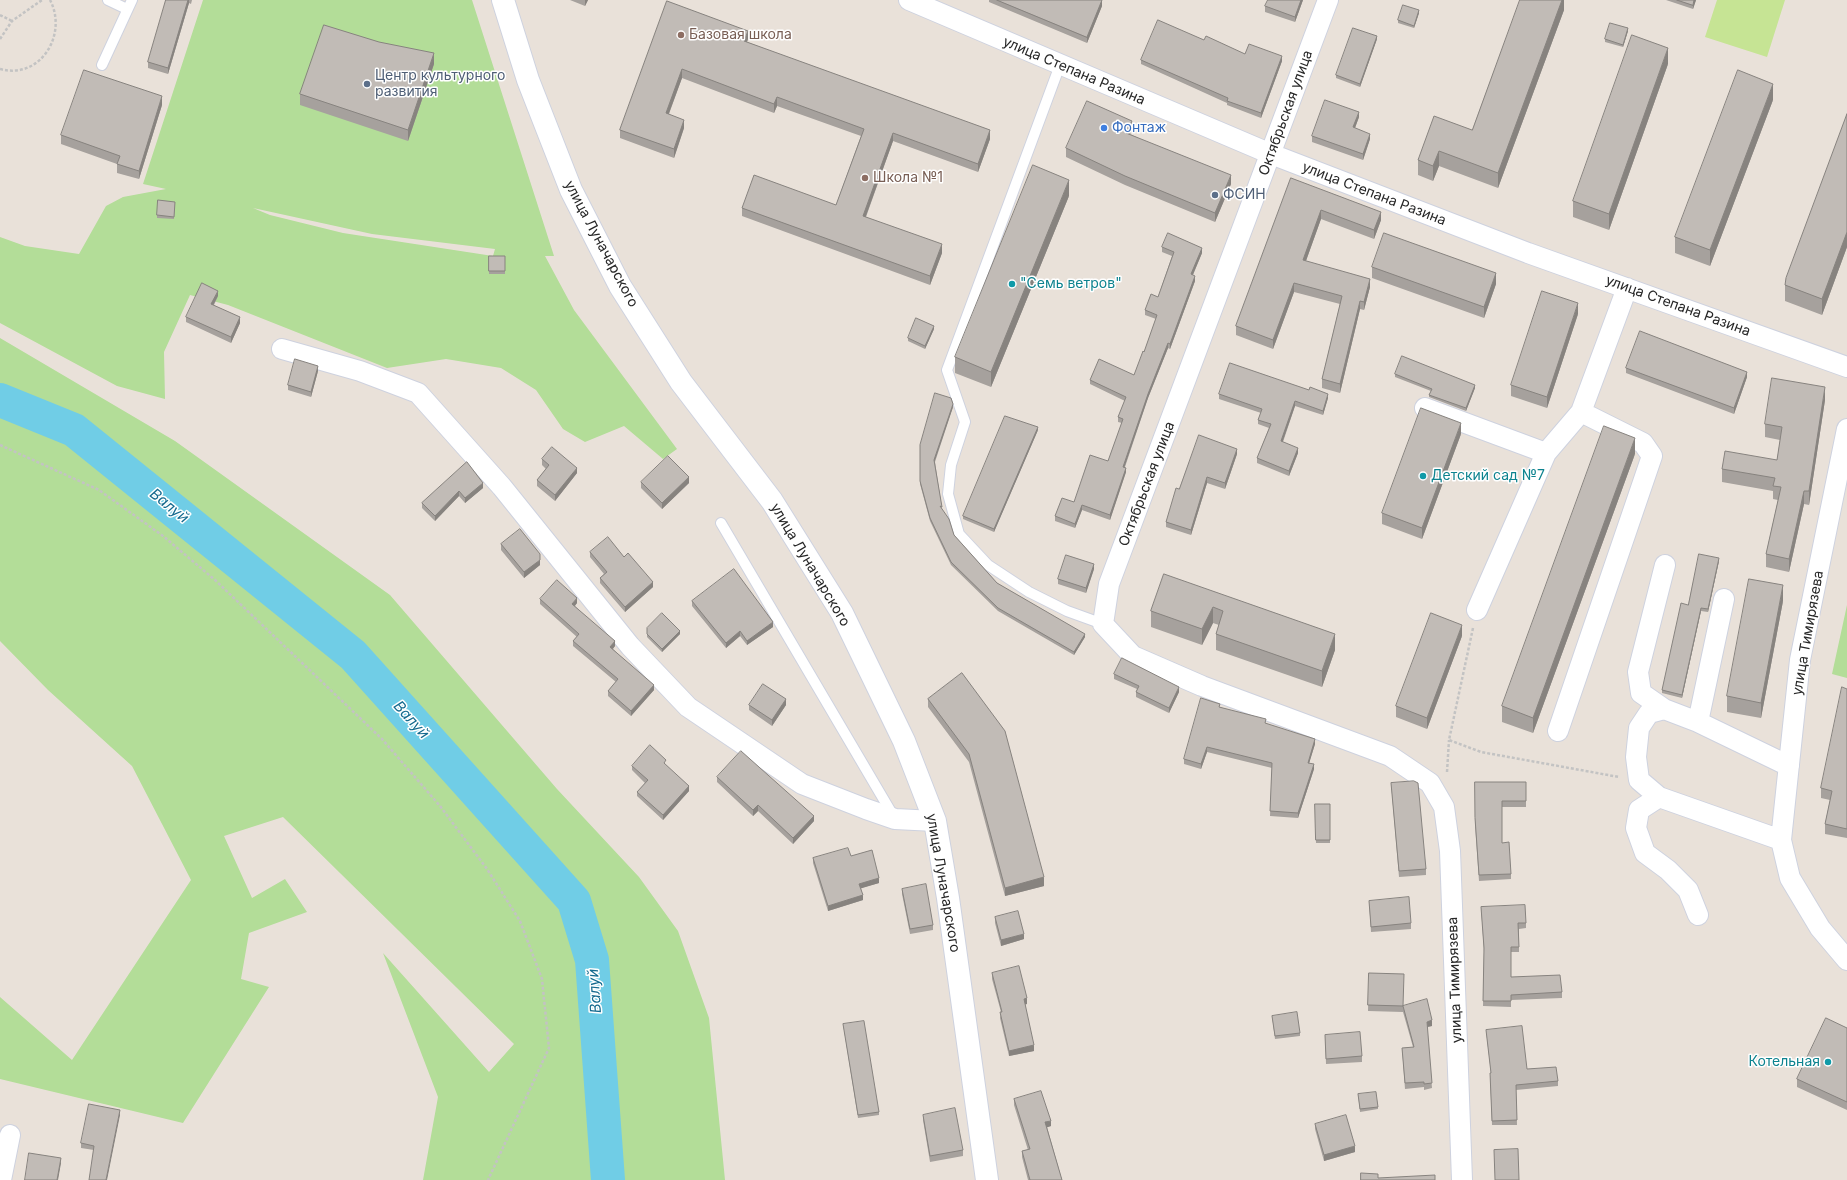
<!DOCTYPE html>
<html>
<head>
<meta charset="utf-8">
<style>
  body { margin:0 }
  canvas { display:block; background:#e9e1d9 }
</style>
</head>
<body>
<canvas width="1847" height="1180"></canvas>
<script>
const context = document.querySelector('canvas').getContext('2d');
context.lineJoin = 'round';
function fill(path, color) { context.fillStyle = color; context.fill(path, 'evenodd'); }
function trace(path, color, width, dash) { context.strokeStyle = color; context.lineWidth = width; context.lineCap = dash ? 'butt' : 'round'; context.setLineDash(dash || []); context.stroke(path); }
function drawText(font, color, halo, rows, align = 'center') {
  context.font = font + ' Inter,sans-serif'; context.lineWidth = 3; context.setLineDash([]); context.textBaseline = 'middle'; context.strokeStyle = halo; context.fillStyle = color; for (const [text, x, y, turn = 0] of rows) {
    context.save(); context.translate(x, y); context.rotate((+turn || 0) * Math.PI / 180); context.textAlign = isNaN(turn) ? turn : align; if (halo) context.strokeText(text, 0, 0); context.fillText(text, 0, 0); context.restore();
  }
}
fill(new Path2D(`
  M203,0H472L554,256H545L574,310L677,449L663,459L624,426L585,442L563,429L536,390L501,368L446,359L387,368L228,305L190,295L164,352L165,399L117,386L0,323V237L25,246L79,254L106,206L123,197L166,189L143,184ZM253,208L372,234L495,249L493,256L343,233L270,215Z
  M0,338L175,441L390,595L557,789L639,877L678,931L709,1018L725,1180H423L438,1097L383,953L489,1072L514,1044L283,817L224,836L252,898L285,879L307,912L249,933L241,979L269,987L183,1123L0,1079V997L72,1060L191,880L132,766L48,690L0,641Z
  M1847,605V678L1832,674Z`), '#b3dd98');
fill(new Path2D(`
  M1717,0H1785L1767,57L1705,37Z`), '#c6e494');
trace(new Path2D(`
  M0,400L74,430L353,655L574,901L592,960L608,1180`), '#70cde6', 34);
const service = new Path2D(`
  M108,0L127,9
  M102,65L132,0
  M1060,65L947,370L965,422L951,465L948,494L959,534L988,565L1029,592L1067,611L1103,624
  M721,523L894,817`);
const minor = new Path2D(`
  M909,0L1271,154L1528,253L1847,367
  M1328,0L1109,584L1103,624L1133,656L1202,686L1390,756L1430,783L1444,807L1450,851L1462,1180
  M282,349L360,371L418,393L502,487L630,646L688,707L802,784L866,809L895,819L935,821
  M1425,408L1546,453
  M1847,429L1800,660L1781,840L1790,878L1820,928L1847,960
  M1477,610L1546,453L1581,412L1627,288
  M1664,709L1641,693L1638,672L1665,565
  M1698,722L1724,599
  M1558,731L1652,456L1643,443L1581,412
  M1659,797L1639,780L1636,757L1639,728L1649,713L1664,709L1698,722L1789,766
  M1698,915L1688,890L1668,870L1645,853L1636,828L1639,810L1659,797L1781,840
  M1,1180L10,1135`);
const secondary = new Path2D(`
  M503,0L528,80L571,190L620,286L681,382L772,501L842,613L904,741L935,821L948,898L987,1180`);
trace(service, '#ced2df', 12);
trace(minor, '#ced2df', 22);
trace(secondary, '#ced2df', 24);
trace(new Path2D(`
  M0,15L12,21
  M0,39L12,21L42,0
  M0,69C41,80 68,34 50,0
  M0,445L99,490L163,536L215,580L382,739L440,806L487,869L520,921L542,979L549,1048L488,1180
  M1473,628L1449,740L1481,752L1619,777
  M1447,772L1449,740`), '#c3c3c3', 2.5, [3, 2]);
trace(service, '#fff', 10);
trace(minor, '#fff', 20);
trace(secondary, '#fff', 22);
fill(new Path2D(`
  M166,0H192L191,4L189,3L168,74L148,68V62Z
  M570,0H588L585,6Z
  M989,0H1101L1102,6L1087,43L989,2Z
  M1303,0L1295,22L1265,12V6Z
  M1564,0V10L1498,188L1439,166L1433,181L1418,175V160L1472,130Z
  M1666,0H1696L1693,9Z
  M667,1L748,39L747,42L990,139L978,172L893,141L866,217L942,253L930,285L742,216V208L836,205L861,136L777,106L774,113L682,78L669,114L684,128L674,158L620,138V130Z
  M1419,13L1414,28L1398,23V20Z
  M1628,31L1623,47L1605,42V39Z
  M1377,39L1360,87L1336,78V75Z
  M1204,40L1245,54L1282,61L1261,118L1227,105V103L1141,64V60Z
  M434,64L408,141L300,105V94Z
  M1668,64L1609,230L1573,217V201Z
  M1773,100L1710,266L1675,253V237Z
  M162,105L139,179L117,173V164L61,144V135Z
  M1847,114V247L1822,315L1785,301V285Z
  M1359,117L1355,128L1370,139L1363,160L1312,142V136Z
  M1132,130L1130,134L1231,184L1215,222L1125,185L1066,157V148Z
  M1291,178L1381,220L1374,239L1321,219L1306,261L1370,287L1364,310L1360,309L1340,393L1322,388V379L1340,304L1294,292L1273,349L1236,335V326Z
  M1069,196L991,387L955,373V357Z
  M175,202L174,219L157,218V215Z
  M1162,247L1202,253L1193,275L1195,281L1170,349L1168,348L1148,398L1125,467L1126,472L1110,520L1082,510L1075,528L1055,521V516L1074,502L1108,461L1122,423L1118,422V417L1125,401L1090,384V380L1134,375L1144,352L1156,319L1145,315V310L1158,297L1172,256L1162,252Z
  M489,256H505V274H489Z
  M1372,267L1496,284L1484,318L1372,278Z
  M218,296L214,305L240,323L231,343L186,322V317Z
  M1578,314L1547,408L1511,396V385Z
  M934,329L925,349L908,341V338Z
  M1626,368L1747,377L1734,414L1626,373Z
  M318,371L311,397L288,390V385Z
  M1395,374L1475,388L1466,411L1429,397V395L1431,391L1395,377Z
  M1219,394L1328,398L1323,415L1295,406L1283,442L1298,453L1289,476L1257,463V458L1269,428L1258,424V420L1261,413L1219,399Z
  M1825,400L1809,505L1804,504L1789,572L1766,567V554L1778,500L1773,499V491L1722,482V469L1777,460L1780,440L1765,437V424Z
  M953,407L935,462L942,509L954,535L997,583L1085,637L1074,655L998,611L951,565L930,521L920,484V445Z
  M1038,430L994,532L963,519V516Z
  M1461,434L1422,539L1382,524V513Z
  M1237,454L1225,489L1207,483L1191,535L1166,527V522L1179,489Z
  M1635,454L1533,733L1502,722V706Z
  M542,459L577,473L555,501L537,486V480L546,469L542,465Z
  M467,462L483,488L465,503L459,496L435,521L422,508V503Z
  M641,482L689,483L662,509L641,488Z
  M501,544L540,565L524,578L501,550Z
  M590,552L624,557L653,587L625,612L600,583V578L604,574L590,557Z
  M1719,561L1708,612L1701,611L1682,698L1662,693V690L1688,605Z
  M1094,569L1086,593L1058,584V579Z
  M1164,574L1335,650L1322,687L1216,650V634L1219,625L1213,623L1202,645L1151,627V611Z
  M540,599L577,603L575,606L615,646L613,649L654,690L631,716L608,696V691L616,682L573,646V641L577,637L540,604Z
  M692,601L773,627L747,645L740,636L726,648L692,606Z
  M1783,601L1761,718L1727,712V696Z
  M647,628L680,634L662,652L647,637Z
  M1462,636L1427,729L1396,717V706Z
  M962,673L1044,886L1005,896L969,762L928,707V699Z
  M1114,674L1179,692L1169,713L1136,697V692L1137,689L1114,679Z
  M1847,689V838L1825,834V824L1830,800L1821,798V788Z
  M749,705H786L772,726L749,710Z
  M1220,707L1266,724L1315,744L1309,763L1314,769L1298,818L1270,816L1272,768L1207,752L1201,769L1184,764V759Z
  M666,765L689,791L663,820L637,796V792L645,783L632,770V766Z
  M717,777L814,821L793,844L758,811L753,816L717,782Z
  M1475,782H1526V807H1502V843L1511,874V879L1479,881L1475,824Z
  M1391,783L1426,869V875L1399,877Z
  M1315,804H1330V843H1316Z
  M851,856L879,883L861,888L863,900L828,911L813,863V858Z
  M902,889L933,925V930L910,934L902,894Z
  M1369,901L1411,923V929L1371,932Z
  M1481,907L1526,923V928L1519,929V952H1511V977L1562,992V998L1511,1000V1007L1483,1006L1484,952Z
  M995,917L1024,939L1001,946L995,923Z
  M992,973L1027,1004H1025L1034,1051L1009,1056L1000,1018L1001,1012L992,979Z
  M1369,973L1403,1006L1432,1026L1427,1027L1432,1088L1424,1090V1087L1405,1089L1402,1048L1413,1047L1403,1012L1368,1011Z
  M1272,1016L1300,1033V1036L1275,1039Z
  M843,1024L879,1112V1115L858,1118Z
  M1847,1028V1110L1797,1087V1079Z
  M1486,1030L1527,1069L1558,1081V1086L1516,1090L1517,1125H1492L1490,1077L1491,1073Z
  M1325,1035L1362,1056V1062L1326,1064Z
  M1358,1094L1378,1107V1109L1360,1112Z
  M1014,1099L1051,1126L1047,1127L1062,1180H1028L1022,1157V1151L1028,1150L1014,1105Z
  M120,1115L94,1150L81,1148V1143Z
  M923,1115L963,1150V1156L930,1162L923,1120Z
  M1315,1124L1355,1152L1324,1161L1315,1129Z`), '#a6a19d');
fill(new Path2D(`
  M188,0H189V3L168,74V68Z
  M585,0H588L585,6Z
  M1102,0V6L1087,43V37Z
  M1301,0H1303L1295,22V17Z
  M1562,0H1564V10L1498,188V173Z
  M1694,0H1696L1693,9V5Z
  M1419,10V13L1414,28V26Z
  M1628,28V31L1623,47V45Z
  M748,31V39L744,49V41Z
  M1377,36V39L1360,87V84Z
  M1668,48V64L1609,230V214Z
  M434,53V64L408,141V130Z
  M1282,56V61L1261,118V113Z
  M682,69V78L666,121V113Z
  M1773,84V100L1710,266V250Z
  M162,96V105L139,179V171Z
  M777,97V106L774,113V104Z
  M1359,112V117L1353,133V127Z
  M684,120V128L674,158V149Z
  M1132,121V130L1126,142V133Z
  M990,130V139L978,172V164Z
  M893,133V141L863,224V216Z
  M1370,134V139L1363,160V154Z
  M1439,151V166L1433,181V166Z
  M1231,175V184L1215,222V213Z
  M1069,180V196L991,387V372Z
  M1321,210V219L1303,269V260Z
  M1381,212V220L1374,239V230Z
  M1847,232V247L1822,315V299Z
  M942,244V253L930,285V276Z
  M1202,248V253L1191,279V274Z
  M1496,273V284L1484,318V307Z
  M1195,276V281L1170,349V344Z
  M1370,279V287L1364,310V302Z
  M1294,283V292L1273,349V340Z
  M218,291V296L211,309V304Z
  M1360,301V309L1340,393V384Z
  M1578,303V314L1547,408V397Z
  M240,317V323L231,343V337Z
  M934,326V329L925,349V346Z
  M1168,343V348L1148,398L1123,471V467L1148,394Z
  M318,366V371L311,397V392Z
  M1747,372V377L1734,414V408Z
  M1475,385V388L1466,411V408Z
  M1825,387V400L1809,505V491Z
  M1328,394V398L1323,415V411Z
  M1295,401V406L1281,446V441Z
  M953,404V407L934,463V460Z
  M1461,423V434L1422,539V528Z
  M1038,427V430L994,532V529Z
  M1635,438V454L1533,733V718Z
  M1298,448V453L1289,476V471Z
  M1237,449V454L1225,489V483Z
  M577,468V473L555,501V495Z
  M1126,468V472L1110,520V515Z
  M689,477V483L662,509V503Z
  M1207,477V483L1191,535V530Z
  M483,483V488L465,503V498Z
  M459,491V496L435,521V516Z
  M1804,491V504L1789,572V559Z
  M1082,505V510L1075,528V524Z
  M1719,558V561L1708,612V609Z
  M540,560V565L524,578V572Z
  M1094,564V569L1086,593V588Z
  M653,582V587L625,612V607Z
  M1783,585V601L1761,718V703Z
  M577,598V603L572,609V604Z
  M1213,607V623L1202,645V629Z
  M1701,608V611L1682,698V695Z
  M773,622V627L747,645V641Z
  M1462,625V636L1427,729V718Z
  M680,631V634L662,652V649Z
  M740,631V636L726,648V643Z
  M1085,634V637L1074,655V652Z
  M1335,634V650L1322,687V671Z
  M615,641V646L610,652V647Z
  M654,685V690L631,716V711Z
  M1179,687V692L1169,713V708Z
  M786,699V705L772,726V720Z
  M1315,739V744L1308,767V763Z
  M1207,747V752L1201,769V764Z
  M1314,764V769L1298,818V813Z
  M689,786V791L663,820V815Z
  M758,805V811L753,816V810Z
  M814,816V821L793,844V838Z
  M1044,877V886L1005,896V888Z
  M879,878V883L859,889V884Z
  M863,895V900L828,911V906Z
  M1024,934V939L1001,946V940Z
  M1027,998V1004L1024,1005V999Z
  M1432,1020V1026L1427,1027V1022Z
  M1034,1045V1051L1009,1056V1051Z
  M120,1110V1115L107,1180H106Z
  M1051,1121V1126L1045,1128V1122Z
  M1355,1146V1152L1324,1161V1155Z
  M61,1158V1163L58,1180H57Z`), '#87837f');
const building = new Path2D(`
  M166,0H188L168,68L148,62Z
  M997,0H1102L1087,37Z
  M1268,0H1301L1295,17L1265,6Z
  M1520,0H1562L1498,173L1439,151L1433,166L1418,160L1434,116L1472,130Z
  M1677,0H1694L1693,5Z
  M667,1L748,31L744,41L990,130L978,164L893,133L863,216L942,244L930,276L742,208L754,175L836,205L864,129L777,97L774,104L682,69L666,113L684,120L674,149L620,130Z
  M1403,5L1419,10L1414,26L1398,20Z
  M1158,20L1204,40L1206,36L1245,54L1249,44L1282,56L1261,113L1227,101L1228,98L1141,60Z
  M1610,23L1628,28L1623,45L1605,39Z
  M324,25L379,42L434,53L408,130L300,94Z
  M1353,28L1377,36L1360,84L1336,75Z
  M1632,35L1668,48L1609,214L1573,201Z
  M84,70L162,96L139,171L117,164L120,156L61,135Z
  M1738,70L1773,84L1710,250L1675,237Z
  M1325,100L1359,112L1353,127L1370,134L1363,154L1312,136Z
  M1087,101L1132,121L1126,133L1231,175L1215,213L1125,176L1066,148Z
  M1847,114V232L1822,299L1785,285L1786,278Z
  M1033,165L1069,180L991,372L955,357Z
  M1291,178L1381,212L1374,230L1321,210L1303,260L1370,279L1364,302L1360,301L1340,384L1322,379L1342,296L1294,283L1273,340L1236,326Z
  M158,200L175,202L174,217L157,215Z
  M1168,233L1202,248L1191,274L1195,276L1170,344L1168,343L1148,394L1123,467L1126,468L1110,515L1082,505L1075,524L1055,516L1062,498L1074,502L1090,455L1108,461L1123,419L1118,417L1126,397L1090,380L1099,359L1134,375L1143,351L1144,352L1157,315L1145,310L1151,294L1158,297L1174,252L1162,247Z
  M1384,233L1496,273L1484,307L1372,267Z
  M489,256H505V271H489Z
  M202,283L218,291L211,304L240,317L231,337L186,317Z
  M1542,291L1578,303L1547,397L1511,385Z
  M916,318L934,326L925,346L908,338Z
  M1640,331L1747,372L1734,408L1626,368Z
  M1402,356L1475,385L1466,408L1429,395L1432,389L1395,374Z
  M295,359L318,366L311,392L288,385Z
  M1230,363L1309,390L1310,387L1328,394L1323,411L1295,401L1281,441L1298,448L1289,471L1257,458L1271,424L1258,420L1262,409L1219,394Z
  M1772,378L1825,387L1809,491H1804L1789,559L1766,554L1781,487L1773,486L1775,478L1722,469L1725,451L1777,460L1782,427L1765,424Z
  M935,393L951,398L953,404L934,460L942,507L940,506L949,519L954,535L997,583L1085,634L1074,652L998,608L951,562L930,518L920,481V445Z
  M1421,408L1461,423L1422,528L1382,513Z
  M1005,416L1038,427L994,529L963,516Z
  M1604,426L1635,438L1533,718L1502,706Z
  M1199,435L1237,449L1225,483L1207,477L1191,530L1166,522L1176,488L1179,489Z
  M552,447L577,468L555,495L537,480L549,465L542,459Z
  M668,456L689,477L662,503L641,482Z
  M467,462L483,483L465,498L459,491L435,516L422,503Z
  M520,529L540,554V560L524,572L501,544Z
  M608,537L624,557L628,553L653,582L625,607L600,578L607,572L590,552Z
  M1699,554L1719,558L1708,609L1701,608L1682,695L1662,690L1681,603L1688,605Z
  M1066,555L1094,564L1086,588L1058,579Z
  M734,569L773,622L747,641L740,631L726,643L692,601Z
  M1164,574L1335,634L1322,671L1216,634L1223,611L1213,607L1202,629L1151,611Z
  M1749,579L1783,585L1761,703L1727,696Z
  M557,580L577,598L572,604L615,641L610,647L654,685L631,711L608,691L618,679L573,641L579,634L540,599Z
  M662,613L680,631L662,649L647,634V628Z
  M1431,613L1462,625L1427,718L1396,706Z
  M1122,658L1179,687L1169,708L1136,692L1139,686L1114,674Z
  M962,673L1005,731L1044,877L1005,888L969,754L928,699Z
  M763,684L786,699L772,720L749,705Z
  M1842,687L1847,689V829L1825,824L1832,791L1821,788Z
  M1201,698L1220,704L1219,707L1266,719L1265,723L1315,739L1308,763L1314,764L1298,813L1270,811L1272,763L1207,747L1201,764L1184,759Z
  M650,745L666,760L664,763L689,786L663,815L637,792L648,780L632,766Z
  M741,751L814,816L793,838L758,805L753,810L717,777Z
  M1414,781L1418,783L1426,869L1399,871L1391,783Z
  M1475,782H1526V801H1502V843L1509,842L1511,874L1479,875L1475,818Z
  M1315,804H1330V840H1316Z
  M848,848L851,856L872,850L879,878L859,884L863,895L828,906L813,858Z
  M926,884L933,925L910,929L902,889Z
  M1409,897L1411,923L1371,927L1369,901Z
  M1525,905L1526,923H1518L1519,947H1511V977L1560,975L1562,992L1511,995V1001H1483L1484,948L1481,907Z
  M1018,911L1024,934L1001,940L995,917Z
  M1019,966L1027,998L1024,999L1034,1045L1009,1051L1000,1012H1002L992,973Z
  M1369,973L1404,974L1403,1006L1368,1005Z
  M1427,999L1432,1020L1427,1022L1432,1083L1424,1084V1082L1405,1083L1402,1048L1414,1047L1403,1006Z
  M1297,1012L1300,1033L1275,1036L1272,1016Z
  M1826,1018L1847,1028V1102L1797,1079Z
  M864,1021L879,1112L858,1115L843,1024Z
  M1522,1026L1527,1069L1556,1067L1558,1081L1516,1085L1517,1120L1492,1121L1490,1073H1491L1486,1030Z
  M1360,1032L1362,1056L1326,1059L1325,1035Z
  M1041,1091L1051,1121L1045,1122L1062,1180H1030L1022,1151L1030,1149L1014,1099Z
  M1376,1092L1378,1107L1360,1109L1358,1094Z
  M89,1104L120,1110L106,1180H89L94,1146L81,1143Z
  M955,1108L963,1150L930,1156L923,1115Z
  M1346,1115L1355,1146L1324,1155L1315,1124Z
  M1518,1149L1519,1180H1495L1494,1150Z
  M29,1153L61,1158L57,1180H25Z
  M1361,1173L1378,1174V1178L1435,1175V1180H1361Z`);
fill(building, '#c1bbb6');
trace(building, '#87837f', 1);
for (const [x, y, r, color] of [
  [681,35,4,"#8d6e63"],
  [367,84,4,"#5c6f8a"],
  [1104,128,4,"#3f7fe0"],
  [865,178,4,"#8d6e63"],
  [1215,195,4,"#5c6f8a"],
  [1012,284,4,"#0f9aa8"],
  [1423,476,4,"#0f9aa8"],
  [1828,1062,4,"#0f9aa8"]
]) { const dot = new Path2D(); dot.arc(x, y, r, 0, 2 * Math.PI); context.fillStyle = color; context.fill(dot); trace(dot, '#fff', 1.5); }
drawText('14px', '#785e54', '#fff', [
  ["Базовая школа",689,35],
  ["Школа №1",873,178]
], 'left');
drawText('14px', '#272727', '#fff', [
  ["улица Степана Разина",1074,71,23],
  ["Октябрьская улица",1286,113,-70],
  ["улица Степана Разина",1374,194,21],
  ["улица Луначарского",601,244,62],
  ["улица Степана Разина",1678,306,20],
  ["Октябрьская улица",1147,484,-69],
  ["улица Луначарского",810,565,59],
  ["улица Тимирязева",1808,633,-80],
  ["улица Луначарского",943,883,80],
  ["улица Тимирязева",1455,980,-92]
]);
drawText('14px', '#4e5e75', '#fff', [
  ["Центр культурного",375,76],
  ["развития",375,92],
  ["ФСИН",1223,195]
], 'left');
drawText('14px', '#366cbe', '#fff', [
  ["Фонтаж",1112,128]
], 'left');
drawText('14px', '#0d838f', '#fff', [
  ["\"Семь ветров\"",1020,284],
  ["Детский сад №7",1431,476],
  ["Котельная",1820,1062,"right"]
], 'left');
drawText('italic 15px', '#146a8e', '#fff', [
  ["Валуй",169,506,39],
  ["Валуй",411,720,48],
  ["Валуй",595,991,-94]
]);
</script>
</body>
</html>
